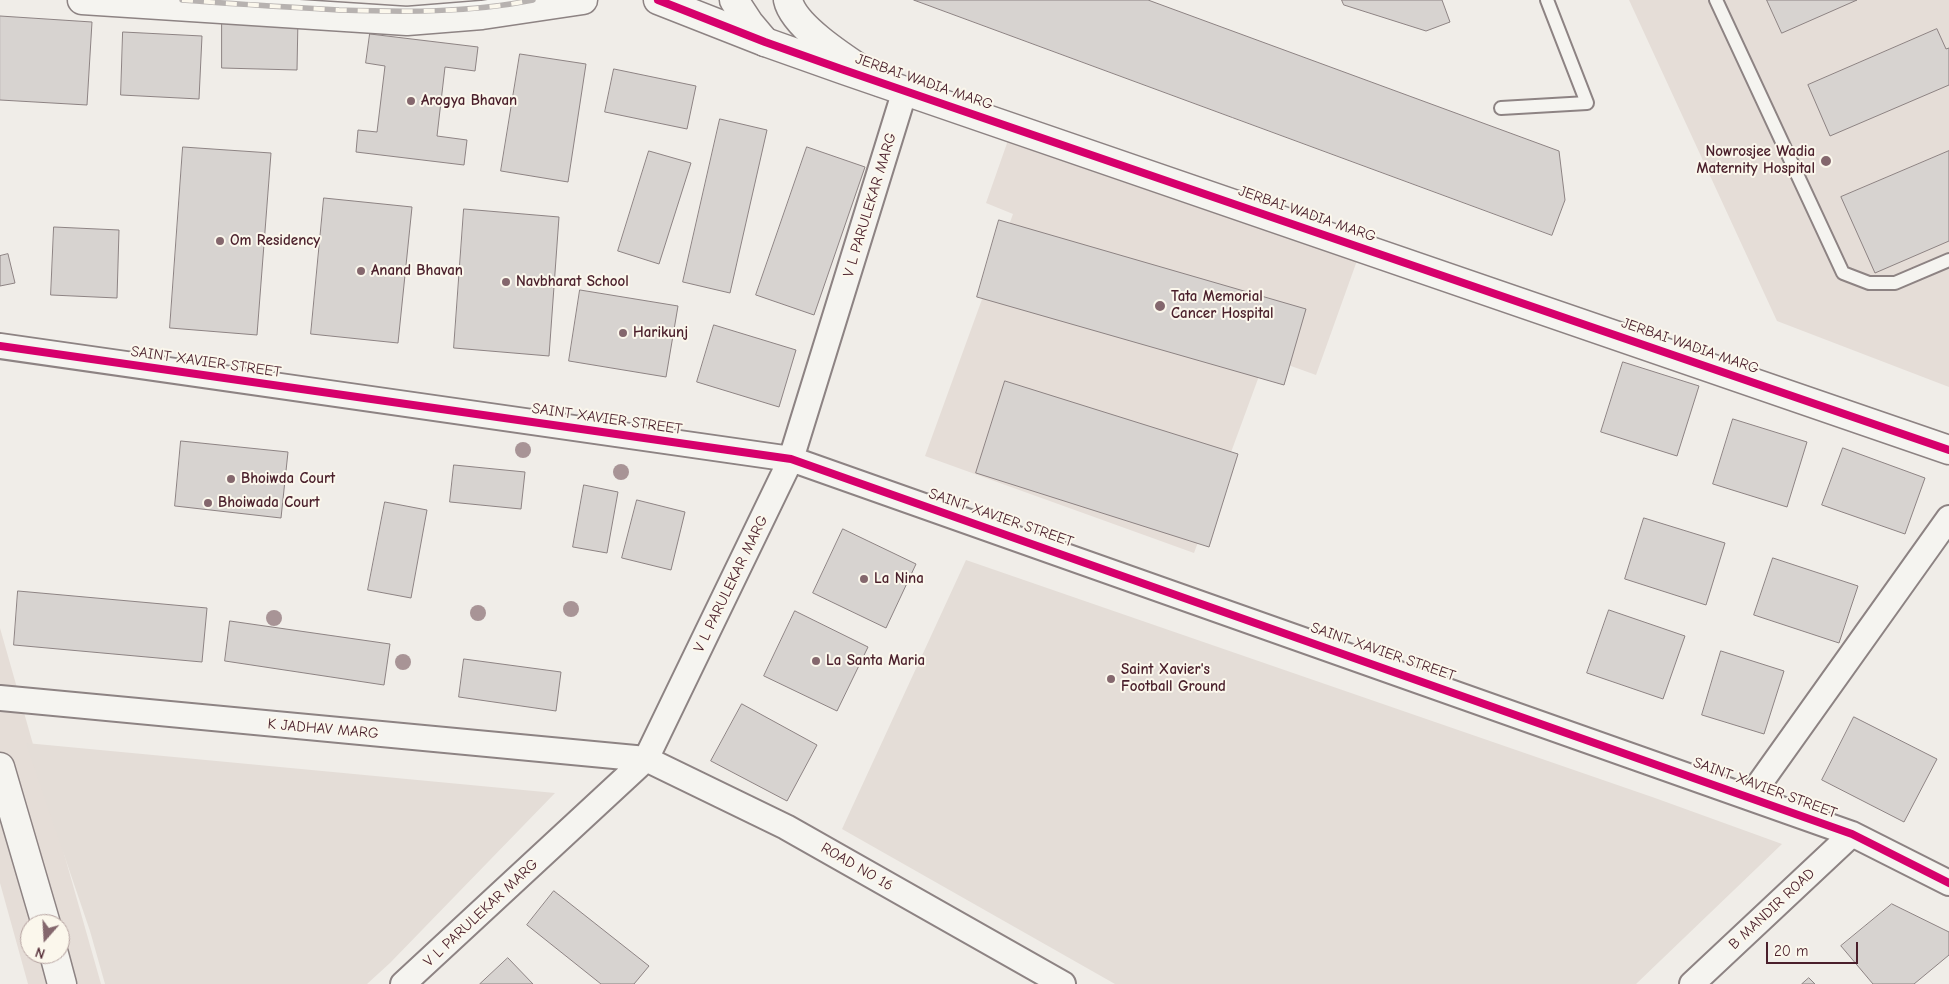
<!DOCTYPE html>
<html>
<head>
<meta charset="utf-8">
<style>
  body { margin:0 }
  #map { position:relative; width:1949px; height:984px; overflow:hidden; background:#f0ede8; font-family:"Comic Neue",sans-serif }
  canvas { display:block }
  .north { position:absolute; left:20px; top:914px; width:50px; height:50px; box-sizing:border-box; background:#fbf7ec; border:1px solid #b4a19f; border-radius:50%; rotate:199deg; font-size:14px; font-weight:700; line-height:20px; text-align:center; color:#4a1f2b }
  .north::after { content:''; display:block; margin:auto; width:18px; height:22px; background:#84676d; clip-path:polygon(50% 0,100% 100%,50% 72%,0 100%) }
  .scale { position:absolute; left:1766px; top:942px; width:92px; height:22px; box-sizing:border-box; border:2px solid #4a1f2b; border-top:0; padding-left:6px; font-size:15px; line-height:18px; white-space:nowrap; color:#4a1f2b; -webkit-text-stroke:4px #fbf7ec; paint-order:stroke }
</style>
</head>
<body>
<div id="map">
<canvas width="1949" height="984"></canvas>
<div class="north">N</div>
<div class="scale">20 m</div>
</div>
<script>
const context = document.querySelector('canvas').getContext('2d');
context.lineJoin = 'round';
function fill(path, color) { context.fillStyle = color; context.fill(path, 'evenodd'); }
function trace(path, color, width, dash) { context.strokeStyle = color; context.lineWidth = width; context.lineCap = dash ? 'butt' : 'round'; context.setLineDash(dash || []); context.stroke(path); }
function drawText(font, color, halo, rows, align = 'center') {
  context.font = font + ' "Comic Neue",sans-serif'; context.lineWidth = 4; context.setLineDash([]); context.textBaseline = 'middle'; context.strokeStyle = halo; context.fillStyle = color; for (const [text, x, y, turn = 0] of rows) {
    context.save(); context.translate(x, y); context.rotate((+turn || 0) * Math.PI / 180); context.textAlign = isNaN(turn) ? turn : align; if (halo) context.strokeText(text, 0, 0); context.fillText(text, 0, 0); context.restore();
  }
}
fill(new Path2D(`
  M1629,0H1949V387L1777,321Z
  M1012,129L1359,255L1316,375L1266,357L1194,553L925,456L1013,214L986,203Z
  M0,628L101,984H28L0,883ZM30,924H60V954H30Z`), '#e5ddd7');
fill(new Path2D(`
  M966,560L1655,798L1782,844L1636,984H1115L842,829Z
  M26,743L555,793L390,963L367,984H105L90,931Z`), '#e4ddd7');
const building = new Path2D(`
  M914,0H1148L1559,151L1565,200L1552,235Z
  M1342,0H1442L1450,22L1426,31L1344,5Z
  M1767,0H1857L1782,33Z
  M0,16L92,22L87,105L0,100Z
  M222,17L298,18L297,70L222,68Z
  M1937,29L1946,49L1949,48V85L1830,136L1808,85Z
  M123,32L202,36L199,99L121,95Z
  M370,34L478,47L475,71L445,67L437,136L467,140L464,165L356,152L358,130L377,132L385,66L366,63Z
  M520,54L586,64L568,182L501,171Z
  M614,69L696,86L687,129L605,112Z
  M720,119L767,130L730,293L683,282Z
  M183,147L271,153L257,335L170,328Z
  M807,147L865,167L814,315L756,295Z
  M649,151L691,163L659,264L618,251Z
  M1949,151V241L1875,273L1841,197Z
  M324,198L412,207L398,343L311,334Z
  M464,209L559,217L549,356L454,348Z
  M999,220L1306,309L1284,385L977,297Z
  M54,227L119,230L117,298L51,295Z
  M8,254L15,283L0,286V256Z
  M580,290L678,306L666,377L569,361Z
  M714,325L796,350L779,407L697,382Z
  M1623,362L1699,386L1677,456L1601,432Z
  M1005,381L1238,454L1209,547L976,473Z
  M1733,419L1807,442L1787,507L1713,484Z
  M181,441L288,452L281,518L175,506Z
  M1843,448L1925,478L1905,534L1822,505Z
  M454,465L525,472L521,509L450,502Z
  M584,485L618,492L607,553L573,547Z
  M637,500L685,512L671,570L622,558Z
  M385,502L427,510L411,598L368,590Z
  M1644,518L1725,543L1706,605L1625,579Z
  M843,529L916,564L886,628L813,593Z
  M1773,558L1858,586L1839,643L1754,615Z
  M18,591L207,608L202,662L14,645Z
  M1609,610L1685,636L1663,699L1587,673Z
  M795,611L868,647L837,711L764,676Z
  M230,621L390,644L384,685L225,661Z
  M1721,651L1784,671L1764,734L1702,715Z
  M464,659L561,672L556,711L459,697Z
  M742,704L817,745L787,801L711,761Z
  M1854,717L1937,759L1904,822L1822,780Z
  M554,891L649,966L634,984H601L527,925Z
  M1892,904L1949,932V955L1914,984H1873L1841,946Z
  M508,958L533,984H480Z
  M1809,978L1815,984H1802Z`);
fill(building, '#d7d3d0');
trace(building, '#8d8383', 1);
const service = new Path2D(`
  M1716,0L1843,273L1869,283H1895L1949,260
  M1501,108L1587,103L1547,0`);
const minor = new Path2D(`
  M0,346L791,459L1852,834L1949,883
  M0,698L646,759L786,827L1063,984
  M1750,797L1949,518
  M403,984L646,759L791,459L905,90
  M1692,984L1852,834`);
const tertiary = new Path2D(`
  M658,0L765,42L844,70L1949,450
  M0,767L46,924
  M54,954L62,984`);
const secondary = new Path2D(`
  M82,0L407,21L482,15L583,0
  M734,0L749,23L765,42
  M788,0C794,29 855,65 880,82`);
trace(service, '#8d8383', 16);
trace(minor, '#8d8383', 28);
trace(tertiary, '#8d8383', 31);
trace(secondary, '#8d8383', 31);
trace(service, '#f5f4f0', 12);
trace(minor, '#f5f4f0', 24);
trace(tertiary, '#f5f4f0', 28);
trace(secondary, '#f5f4f0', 28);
const rail = new Path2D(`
  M182,0C234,4 286,7 339,10C404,12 469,13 533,0`);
trace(rail, '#b7b2b0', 5.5);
trace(rail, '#fbf7ec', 4, [11]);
trace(new Path2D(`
  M658,0L765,42L844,70L1949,450
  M0,346L791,459L1852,834L1949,883`), '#d6006c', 8);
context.fillStyle = '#a89496';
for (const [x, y] of [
  [523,450],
  [621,472],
  [571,609],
  [478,613],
  [274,618],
  [403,662]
]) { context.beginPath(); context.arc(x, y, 8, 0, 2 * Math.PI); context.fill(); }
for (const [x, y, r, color] of [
  [411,101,5,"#84676d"],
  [1826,161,6,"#84676d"],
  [220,241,5,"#84676d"],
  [361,271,5,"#84676d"],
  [506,282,5,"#84676d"],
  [1160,306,6,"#84676d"],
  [623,333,5,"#84676d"],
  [231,479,5,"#84676d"],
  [208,503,5,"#84676d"],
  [864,579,5,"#84676d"],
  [816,661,5,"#84676d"],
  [1111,679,5,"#84676d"]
]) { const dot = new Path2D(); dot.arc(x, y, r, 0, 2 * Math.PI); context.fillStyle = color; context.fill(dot); trace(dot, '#fbf7ec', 2); }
drawText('15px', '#4a1f2b', '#fbf7ec', [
  ["JERBAI WADIA MARG",924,82,19],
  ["V L PARULEKAR MARG",870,205,-73],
  ["JERBAI WADIA MARG",1307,214,19],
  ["JERBAI WADIA MARG",1690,346,19],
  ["SAINT XAVIER STREET",206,362,8],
  ["SAINT XAVIER STREET",607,419,8],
  ["SAINT XAVIER STREET",1001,518,19],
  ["V L PARULEKAR MARG",731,584,-64],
  ["SAINT XAVIER STREET",1383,652,19],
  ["K JADHAV MARG",323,729,5],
  ["SAINT XAVIER STREET",1765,788,20],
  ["ROAD NO 16",857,867,30],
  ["B MANDIR ROAD",1772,909,-43],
  ["V L PARULEKAR MARG",481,913,-43]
]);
drawText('bold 15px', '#4a1f2b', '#fbf7ec', [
  ["Arogya Bhavan",421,101],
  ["Nowrosjee Wadia",1815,152,"right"],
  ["Maternity Hospital",1815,169,"right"],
  ["Om Residency",230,241],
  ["Anand Bhavan",371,271],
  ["Navbharat School",516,282],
  ["Tata Memorial",1171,297],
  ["Cancer Hospital",1171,314],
  ["Harikunj",633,333],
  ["Bhoiwda Court",241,479],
  ["Bhoiwada Court",218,503],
  ["La Nina",874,579],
  ["La Santa Maria",826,661],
  ["Saint Xavier's",1121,670],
  ["Football Ground",1121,687]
], 'left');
</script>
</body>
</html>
